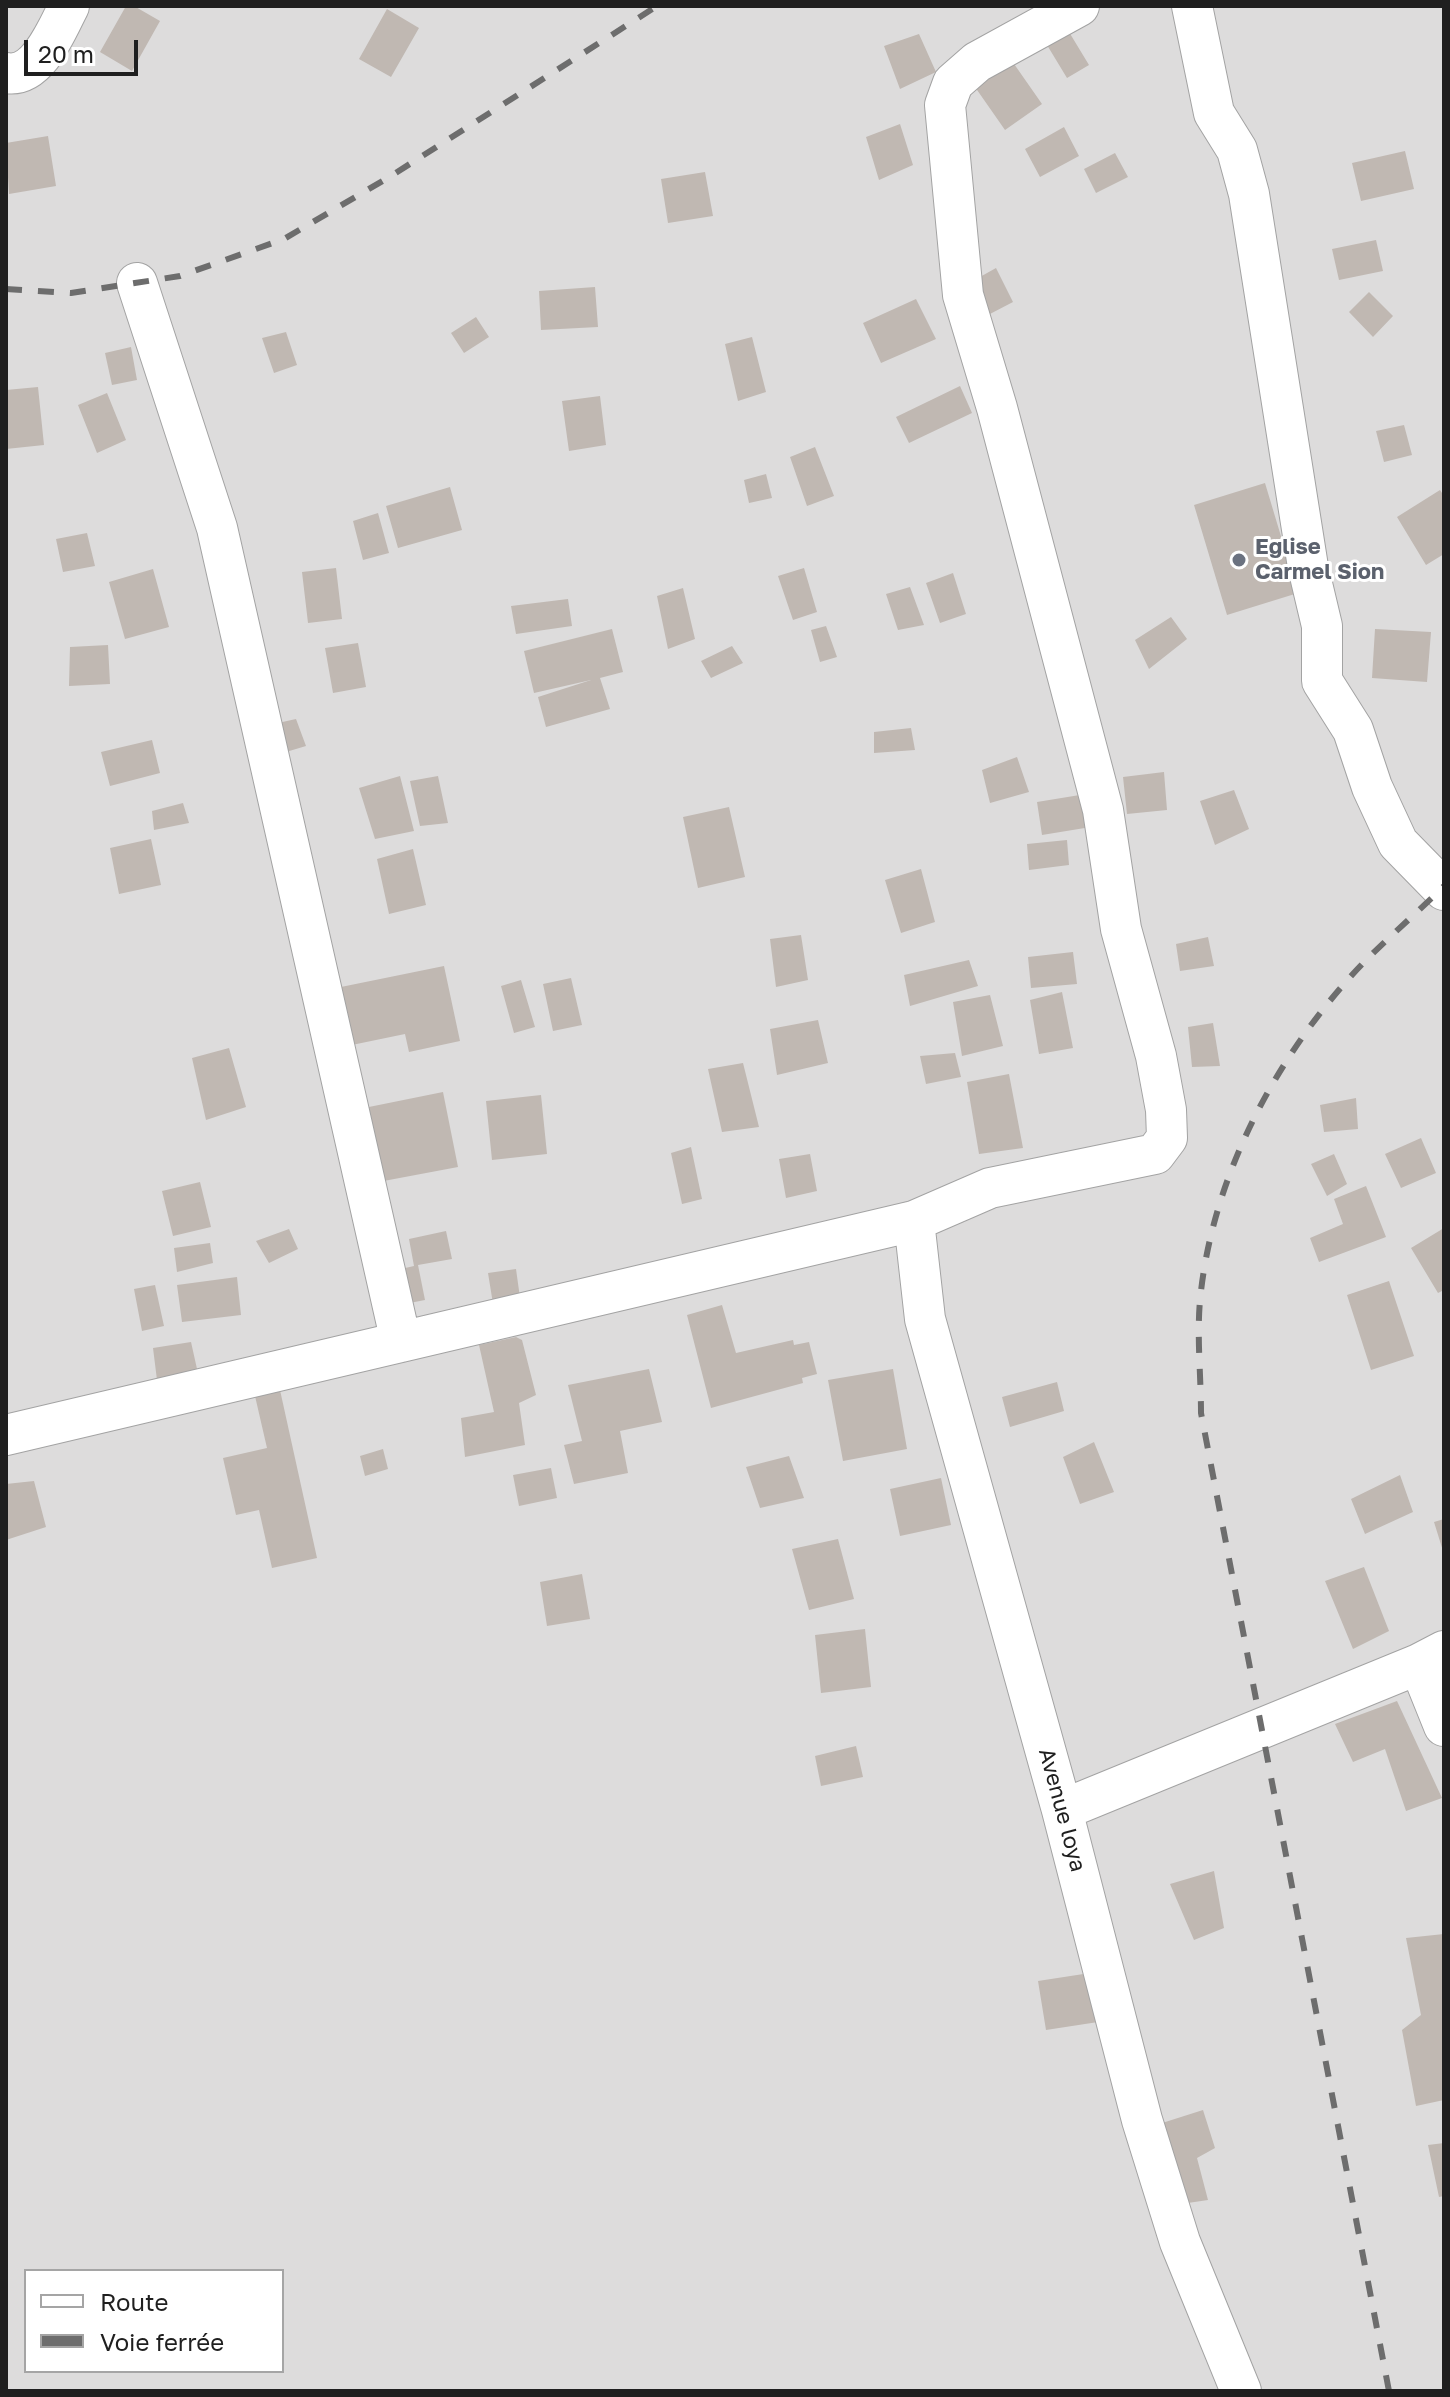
<!DOCTYPE html>
<html>
<head>
<meta charset="utf-8">
<style>
  body { margin:0 }
  #map { position:relative; width:1450px; height:2397px; overflow:hidden; background:#efece6; font-family:"Golos Text",sans-serif }
  canvas { display:block }
  .frame { position:absolute; inset:0; border:8px solid #1f1f1f; pointer-events:none }
  .legend { position:absolute; left:24px; top:2269px; width:260px; height:104px; box-sizing:border-box; background:#fff; border:2px solid #a5a5a5; margin:0; padding:10px 14px; list-style:none; font-size:24px; color:#1f1f1f }
  .legend li { display:flex; align-items:center; gap:16px; height:40px }
  .legend b { width:40px; border:2px solid #a5a5a5 }
  .scale { position:absolute; left:24px; top:40px; width:114px; height:36px; box-sizing:border-box; border:4px solid #1f1f1f; border-top:0; padding-left:10px; font-size:24px; line-height:28px; white-space:nowrap; color:#1f1f1f; -webkit-text-stroke:6px #fff; paint-order:stroke }
</style>
</head>
<body>
<div id="map">
<canvas width="1450" height="2397"></canvas>
<div class="frame"></div>
<ul class="legend">
<li><b style="height:10px;background:#fff"></b>Route</li>
<li><b style="height:10px;background:#6d6d6d"></b>Voie ferrée</li>
</ul>
<div class="scale">20 m</div>
</div>
<script>
const context = document.querySelector('canvas').getContext('2d');
context.lineJoin = 'round';
function fill(path, color) { context.fillStyle = color; context.fill(path, 'evenodd'); }
function trace(path, color, width, dash) { context.strokeStyle = color; context.lineWidth = width; context.lineCap = dash ? 'butt' : 'round'; context.setLineDash(dash || []); context.stroke(path); }
function drawText(font, color, halo, rows, align = 'center') {
  context.font = font + ' "Golos Text",sans-serif'; context.lineWidth = 6; context.setLineDash([]); context.textBaseline = 'middle'; context.strokeStyle = halo; context.fillStyle = color; for (const [text, x, y, turn = 0] of rows) {
    context.save(); context.translate(x, y); context.rotate((+turn || 0) * Math.PI / 180); context.textAlign = isNaN(turn) ? turn : align; if (halo) context.strokeText(text, 0, 0); context.fillText(text, 0, 0); context.restore();
  }
}
fill(new Path2D(`
  M6,6H1444V2391H6ZM26,2271H282V2371H26Z`), '#dddcdc');
fill(new Path2D(`
  M126,6H134L160,21L132,71L100,52Z
  M387,9L419,28L391,77L359,59Z
  M1069,32L1089,65L1067,78L1047,45Z
  M919,34L936,72L900,89L884,46Z
  M1012,61L1042,104L1005,130L975,87Z
  M900,124L913,165L879,180L866,137Z
  M1064,127L1079,156L1040,177L1025,149Z
  M48,136L56,186L9,194L6,143Z
  M1405,151L1414,189L1361,201L1352,163Z
  M1115,153L1128,177L1096,193L1084,169Z
  M705,172L713,216L668,223L661,179Z
  M1376,240L1383,271L1339,280L1332,249Z
  M996,268L1013,302L988,315L971,282Z
  M595,287L598,327L541,330L539,291Z
  M1369,292L1393,316L1373,337L1349,312Z
  M916,299L936,339L881,363L863,323Z
  M476,317L489,337L464,353L451,333Z
  M286,332L297,365L274,373L262,338Z
  M752,337L766,392L738,401L725,344Z
  M131,347L137,380L112,385L105,353Z
  M960,386L972,413L909,443L896,417Z
  M38,387L44,445L6,449V390Z
  M107,393L126,440L97,453L78,405Z
  M600,396L606,445L569,451L562,401Z
  M1404,425L1412,455L1384,462L1376,431Z
  M815,447L834,496L807,506L790,457Z
  M766,474L772,498L749,503L744,480Z
  M1265,483L1298,593L1227,615L1194,505Z
  M450,487L462,530L398,548L386,506Z
  M1440,490L1444,496V554L1426,565L1397,517Z
  M378,513L389,553L363,560L353,521Z
  M87,533L95,566L63,572L56,539Z
  M336,568L342,619L308,623L302,572Z
  M804,568L817,612L793,620L778,576Z
  M153,569L169,627L125,639L109,582Z
  M953,573L966,614L940,623L926,583Z
  M910,587L924,625L898,630L886,594Z
  M683,588L695,639L668,649L657,596Z
  M568,599L572,626L516,634L511,606Z
  M1171,617L1187,639L1149,669L1135,640Z
  M826,626L837,657L820,662L811,630Z
  M612,629L623,672L600,678L610,709L546,727L538,697L591,680L534,693L524,651Z
  M1375,629L1431,632L1427,682L1372,678Z
  M358,643L366,687L333,693L325,648Z
  M108,645L110,684L69,686L70,647Z
  M732,646L743,663L711,678L701,661Z
  M296,719L306,746L286,752L278,723Z
  M911,728L915,750L874,753V732Z
  M152,740L160,773L110,786L101,752Z
  M1017,757L1029,792L990,803L982,770Z
  M1164,772L1167,810L1127,814L1123,777Z
  M400,776L414,831L375,839L359,788Z
  M438,776L448,823L420,826L410,781Z
  M1234,790L1249,829L1215,845L1200,801Z
  M1092,793L1097,826L1042,835L1037,802Z
  M183,803L189,823L154,830L152,811Z
  M729,807L745,877L698,888L683,817Z
  M151,839L161,885L119,894L110,848Z
  M1067,840L1069,865L1029,870L1027,844Z
  M413,849L426,905L389,914L377,859Z
  M921,869L935,922L901,933L885,880Z
  M801,935L808,980L776,987L770,939Z
  M1208,937L1214,966L1180,971L1176,944Z
  M1073,952L1077,984L1031,988L1028,957Z
  M969,960L978,986L910,1006L904,975Z
  M444,966L460,1041L409,1052L405,1034L347,1046L336,988Z
  M571,978L582,1025L553,1031L543,984Z
  M521,980L535,1027L514,1033L501,986Z
  M1062,992L1073,1048L1039,1054L1030,1000Z
  M990,995L1003,1046L962,1056L953,1002Z
  M818,1020L828,1063L777,1075L770,1029Z
  M1213,1023L1220,1066L1192,1067L1188,1027Z
  M229,1048L246,1107L206,1120L192,1058Z
  M955,1053L961,1077L926,1084L920,1056Z
  M743,1063L759,1127L722,1132L708,1069Z
  M1009,1074L1023,1148L979,1154L967,1082Z
  M443,1092L458,1167L373,1183L359,1109Z
  M541,1095L547,1154L492,1160L486,1101Z
  M1356,1098L1358,1129L1324,1132L1320,1105Z
  M1421,1138L1436,1173L1401,1188L1385,1154Z
  M691,1147L702,1199L682,1204L671,1153Z
  M810,1154L817,1191L786,1198L779,1159Z
  M1334,1154L1347,1184L1327,1196L1311,1164Z
  M200,1182L211,1227L173,1236L162,1191Z
  M1366,1186L1386,1237L1319,1262L1310,1238L1343,1224L1334,1199Z
  M1444,1228V1290L1438,1293L1411,1248Z
  M289,1229L298,1249L269,1263L256,1241Z
  M446,1231L452,1259L418,1265L425,1300L399,1305L392,1271L414,1266L409,1239Z
  M210,1243L213,1263L177,1272L174,1248Z
  M516,1269L521,1305L494,1310L488,1273Z
  M237,1277L241,1315L182,1322L177,1285Z
  M1389,1281L1414,1356L1371,1370L1347,1295Z
  M155,1285L164,1326L142,1331L134,1289Z
  M722,1305L736,1353L793,1340L794,1345L809,1342L817,1374L802,1378L803,1383L711,1408L687,1315Z
  M516,1337L522,1340L536,1395L519,1403L525,1445L465,1457L461,1418L494,1412L479,1345Z
  M191,1342L199,1378L158,1388L153,1348Z
  M649,1369L662,1422L620,1431L628,1473L574,1484L564,1445L582,1441L568,1385Z
  M893,1369L907,1449L843,1461L828,1380Z
  M1057,1382L1064,1411L1010,1427L1002,1397Z
  M280,1390L317,1558L272,1568L259,1510L236,1515L223,1458L267,1448L255,1396Z
  M1094,1442L1114,1492L1080,1504L1063,1457Z
  M383,1449L388,1469L365,1476L360,1456Z
  M789,1456L804,1498L760,1508L746,1467Z
  M551,1468L557,1498L519,1506L513,1475Z
  M1400,1475L1413,1512L1365,1534L1351,1499Z
  M941,1478L951,1525L900,1536L890,1489Z
  M34,1481L46,1527L6,1540V1484Z
  M1444,1519V1551H1443L1434,1522Z
  M838,1539L854,1599L809,1610L792,1549Z
  M1364,1567L1389,1631L1353,1649L1325,1581Z
  M582,1574L590,1619L547,1626L540,1582Z
  M865,1629L871,1687L821,1693L815,1635Z
  M1397,1701L1442,1798L1406,1811L1385,1749L1353,1762L1335,1724Z
  M856,1746L863,1777L821,1786L815,1756Z
  M1214,1871L1224,1928L1194,1940L1170,1884Z
  M1444,1934V2100L1416,2106L1402,2030L1421,2015L1406,1938Z
  M1090,1973L1098,2022L1046,2030L1038,1981Z
  M1203,2110L1215,2148L1197,2158L1208,2200L1181,2204L1159,2124Z
  M1444,2143V2196L1439,2197L1428,2145Z`), '#c0b8b2');
const minor = new Path2D(`
  M1192,6L1214,113L1237,150L1249,194L1308,567L1322,626V681L1353,730L1372,787L1398,843L1444,890
  M6,73C38,79 57,29 69,6
  M137,283L217,528L401,1342
  M914,1221L925,1319L1062,1810L1142,2120L1180,2242L1241,2391
  M6,1435L914,1221L990,1188L1155,1154L1167,1138L1166,1110L1156,1056L1121,929L1103,810L997,408L963,295L945,105L953,83L977,62L1079,6
  M1419,1664L1444,1726
  M1062,1810L1419,1664L1444,1651`);
trace(minor, '#a3a3a3', 42);
trace(minor, '#fff', 40);
trace(new Path2D(`
  M6,289L71,293L180,276L284,239L391,176L657,6
  M1389,2391L1201,1413C1201,1374 1196,1330 1201,1291C1214,1179 1270,1069 1344,984C1374,949 1411,919 1444,886`), '#6d6d6d', 6, [16, 16]);
for (const [x, y, r, color] of [
  [1239,560,8,"#6b7280"]
]) { const dot = new Path2D(); dot.arc(x, y, r, 0, 2 * Math.PI); context.fillStyle = color; context.fill(dot); trace(dot, '#fff', 3); }
drawText('bold 22px', '#5b616d', '#fff', [
  ["Eglise",1255,547],
  ["Carmel Sion",1255,572]
], 'left');
drawText('22px', '#1f1f1f', '#fff', [
  ["Avenue loya",1062,1810,75]
]);
</script>
</body>
</html>
